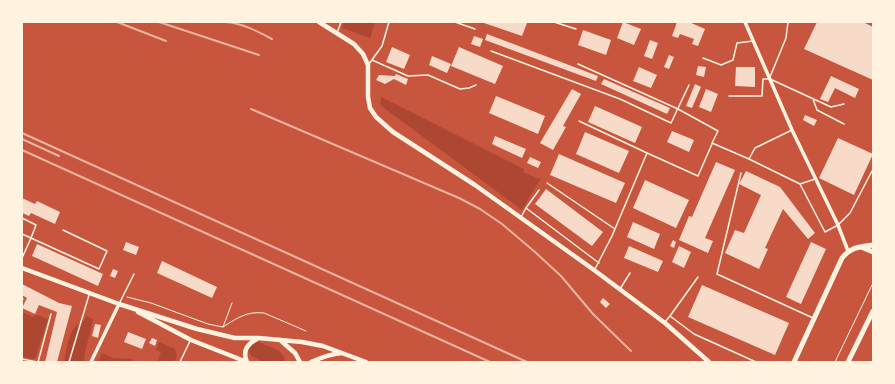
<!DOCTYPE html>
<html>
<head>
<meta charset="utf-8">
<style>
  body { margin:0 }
  #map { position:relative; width:895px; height:384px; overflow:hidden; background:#c8553d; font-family:"PT Sans Narrow",sans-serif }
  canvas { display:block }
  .frame { position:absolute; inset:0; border:23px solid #fff3e0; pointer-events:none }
</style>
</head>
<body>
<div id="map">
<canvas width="895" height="384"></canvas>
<div class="frame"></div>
</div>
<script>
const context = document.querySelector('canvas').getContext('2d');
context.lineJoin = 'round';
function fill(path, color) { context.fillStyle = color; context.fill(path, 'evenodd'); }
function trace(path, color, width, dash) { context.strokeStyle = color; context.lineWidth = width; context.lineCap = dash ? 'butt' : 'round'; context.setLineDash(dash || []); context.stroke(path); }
fill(new Path2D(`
  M344,22H375L370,38L342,28Z
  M381,97L524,169L523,172L536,178H541L522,210L380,105Z
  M24,313L33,317L37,315L48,319L35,359L22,357V316Z
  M86,316L93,319C91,333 85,347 84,362H64C66,351 68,335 75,327C80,322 84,323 86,316Z
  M159,342L175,349L177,356L174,362H161L158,361L161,352L156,350Z
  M258,342C267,346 286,350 285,362H263L251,356L248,349L253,343Z
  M102,353L113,358L131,359L135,362H98Z`), '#ae4732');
fill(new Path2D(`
  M481,22H524L527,23L522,36Z
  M623,22L641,29L634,45L617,38Z
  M677,22H689L705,29L698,46L692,44L694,39L680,34L678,38L672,36Z
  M817,22H863L873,27V80L804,49Z
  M583,30L611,40L606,55L578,45Z
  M487,34L598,76L596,81L485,40Z
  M474,36L483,39L480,47L471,44Z
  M650,40L658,43L652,59L644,56Z
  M392,47L410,55L404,69L386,62Z
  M459,47L503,66L495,84L451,66Z
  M669,55L674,57L669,69L664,67Z
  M432,56L451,64L447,73L429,65Z
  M698,66L706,67L704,77L696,75Z
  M639,67L657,75L651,88L633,81Z
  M736,67H755V87L735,86Z
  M396,74L408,79L406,85L394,79L385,84L376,80L379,75L395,76Z
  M831,76L859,89L855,98L835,88L828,102L820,99Z
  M604,79L670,108L667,114L601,84Z
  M695,84L701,87L692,108L686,106Z
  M572,89L581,94L563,126L566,127L553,150L540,143Z
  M706,89L718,94L711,112L699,107Z
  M496,96L545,116L538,134L489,113Z
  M595,106L642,127L635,143L588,122Z
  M805,115L817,120L814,126L803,120Z
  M672,131L694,140L689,152L667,142Z
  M585,132L629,151L619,173L576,154Z
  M495,136L526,149L522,158L492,144Z
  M838,138L873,154L854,195L819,178Z
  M559,154L625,183L616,203L550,175Z
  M530,157L541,162L538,168L527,163Z
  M716,162L735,170L705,238L713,241L708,253L679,240L689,216L692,217Z
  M746,171L780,187L815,233L808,239L783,209L765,248L768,249L759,269L725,253L735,230L744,233L761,195L739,184Z
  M645,180L689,200L676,228L633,208Z
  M546,189L603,232L592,246L535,204Z
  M22,198L35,204L37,201L60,212L55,224L31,213L29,216L22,213Z
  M633,222L660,234L654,249L627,237Z
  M673,240L676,242L674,248L670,246Z
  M126,242L139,247L136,255L123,250Z
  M811,242L826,249L801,304L786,297Z
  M37,244L103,274L98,286L32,256Z
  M629,246L663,261L658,272L624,258Z
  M679,246L691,252L684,268L672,262Z
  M162,261L217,287L212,298L157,273Z
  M113,269L118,271L115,278L110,276Z
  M22,284L59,303L72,306L57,362H45L57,312L39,305L35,314L22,308L27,298L22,295Z
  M702,285L789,323L775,355L688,317Z
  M603,298L610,304L606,308L600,302Z
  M95,324L101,325L98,338L92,336Z
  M128,332L146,339L142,349L124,342Z
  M152,338L157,340L155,346L149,343Z`), '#f7dbc8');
trace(new Path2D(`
  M127,297L151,303L208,324L223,327C237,318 247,311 264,313L306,331
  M223,327L232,303
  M835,362L873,283`), '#fff3e0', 1);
trace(new Path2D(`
  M455,22L475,29
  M554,22L576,29
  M337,33L341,22
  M491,51L620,99L671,123L689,85
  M703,58L721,65L733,60L737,43L753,41
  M372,60L408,76L428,75L460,89L469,88L476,85
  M369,64L382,46L389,22
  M578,64L678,109L718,131L712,143L749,159L755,148L792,130
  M770,77L786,38L788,22
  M729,96H762L763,79H770L831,107L844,104
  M813,99L817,110L844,124
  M579,121L647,153
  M749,159L800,184L815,179
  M741,173L717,274L813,318
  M547,183L615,229
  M800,184L825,232L838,225L850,213L872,171
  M539,190L526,208L599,263
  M521,217L526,208
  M22,218L36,225L31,238L99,269L107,251L63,230
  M22,234L31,238L22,258
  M595,269L612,236L647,153L698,176L712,144
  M620,289L630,273
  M22,300L23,299
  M120,302L134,274
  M670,316L698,277
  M665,322L670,316L694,334L756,362
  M22,359L37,362
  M38,362L51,314
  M69,362L89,295
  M180,362L190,341`), '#fff3e0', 1.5);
trace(new Path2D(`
  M745,22L792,130L838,225L848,251
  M91,362L119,304`), '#fff3e0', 3.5);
trace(new Path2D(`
  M319,22L354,44L363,54L368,65V97L370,108L376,117L393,132L475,185L594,270L665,323L709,362
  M22,268L119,304L197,329L235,338H259L302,342L323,346L366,362
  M138,312L191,340L247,362
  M280,340L295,353L300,362
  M247,362C242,351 247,344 257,339
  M311,362C322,357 331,354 342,353`), '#fff3e0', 4.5);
trace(new Path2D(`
  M861,247L873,252
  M794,362L842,258C851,247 859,247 873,245
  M848,362L873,311`), '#fff3e0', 5);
trace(new Path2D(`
  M117,22L166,41
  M159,22L259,55
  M225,22C242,23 257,31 272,39
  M251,109L459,198L480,209L502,224L535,252L561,276L593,314L631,351
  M22,133L527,362
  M22,139L59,156
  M22,150L490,362`), '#e9b49f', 2);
</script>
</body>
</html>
